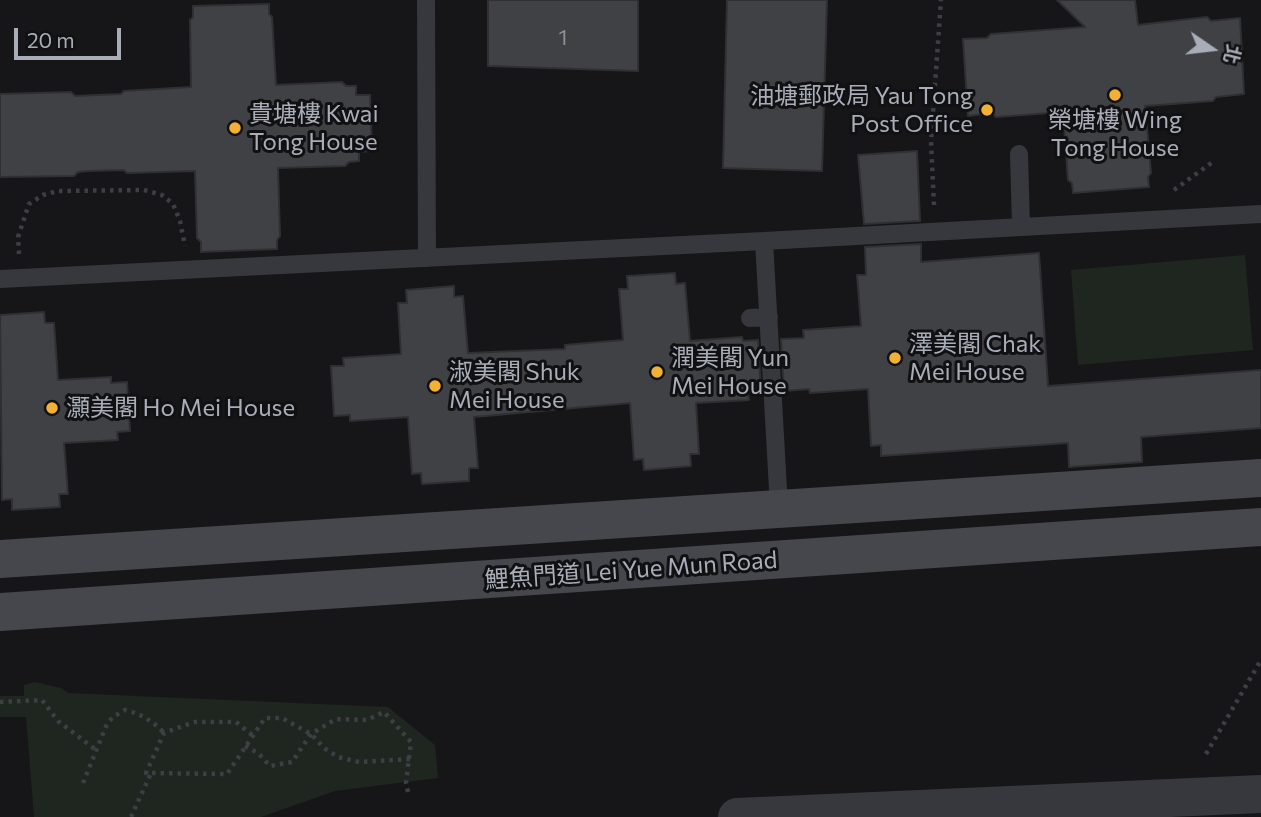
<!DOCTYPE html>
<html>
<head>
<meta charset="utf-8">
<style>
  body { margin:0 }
  #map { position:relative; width:1261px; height:817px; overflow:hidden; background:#161618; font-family:Commissioner,"Noto Sans TC",sans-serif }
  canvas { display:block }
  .north { position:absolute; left:1177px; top:14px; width:70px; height:70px; -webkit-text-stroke:5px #111113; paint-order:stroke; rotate:104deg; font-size:19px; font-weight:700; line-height:28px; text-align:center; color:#a8adb8 }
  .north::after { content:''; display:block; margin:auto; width:24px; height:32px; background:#a8adb8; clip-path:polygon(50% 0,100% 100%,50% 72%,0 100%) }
  .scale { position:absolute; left:14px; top:28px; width:107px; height:32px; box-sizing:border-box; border:4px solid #a8adb8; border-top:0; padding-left:9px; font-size:21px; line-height:24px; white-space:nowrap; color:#a8adb8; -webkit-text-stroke:5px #111113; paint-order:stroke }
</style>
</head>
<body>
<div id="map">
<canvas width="1261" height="817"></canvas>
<div class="north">北</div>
<div class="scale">20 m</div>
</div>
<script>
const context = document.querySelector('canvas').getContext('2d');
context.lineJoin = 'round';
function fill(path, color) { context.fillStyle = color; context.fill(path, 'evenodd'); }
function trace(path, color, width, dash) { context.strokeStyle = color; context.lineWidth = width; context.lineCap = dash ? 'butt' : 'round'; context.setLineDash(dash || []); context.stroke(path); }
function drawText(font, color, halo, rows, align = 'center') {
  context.font = font + ' Commissioner,"Noto Sans TC",sans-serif'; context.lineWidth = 6; context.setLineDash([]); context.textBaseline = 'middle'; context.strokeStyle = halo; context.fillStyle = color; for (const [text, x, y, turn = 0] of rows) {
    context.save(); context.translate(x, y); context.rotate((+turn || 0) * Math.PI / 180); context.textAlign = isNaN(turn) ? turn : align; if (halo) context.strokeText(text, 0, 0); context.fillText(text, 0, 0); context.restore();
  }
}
fill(new Path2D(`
  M1245,255L1253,350L1078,365L1071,270Z
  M35,682L61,688L68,693L388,707L435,745L438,778L335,791L261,817H34L26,717H0V696H24V685Z`), '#1e261f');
const building = new Path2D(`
  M488,0H638V71L488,66Z
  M727,0H827L822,171L723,168Z
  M1057,0H1135L1138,25L1207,17L1211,21L1240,18L1244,94L1216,97L1213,101L1145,106L1151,173L1148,177L1149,187L1073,193L1072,183L1068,180L1063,112L996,117L992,113L968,116L963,39L987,38L991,34L1085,27Z
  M269,4V14L272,17L276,85L342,82L346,86H356V95H370L372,151L359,152V161L349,162L345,166L278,168L280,236L277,240V249L201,252V242L197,238L195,171L127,173L124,170L88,171L78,172L74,176L0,177V94L71,92L75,96L121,94L124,91L191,87L190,20L193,17V6Z
  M917,151L920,221L864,224L858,155Z
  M921,244V262L1039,253L1048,386L1261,370V428L1141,437L1142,462L1069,467L1068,443L881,456V445L871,446L868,389L810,393L809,389L784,391L781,339L804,338L803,330L861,326L857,275H866L865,247Z
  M675,273L676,284L685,283L690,341L742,337L743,341L758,340L761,392L748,393L749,400L696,403L699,454H690L691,466L644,470L643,459L634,460L630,403L474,417L478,468H469V481L422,484L421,473L412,474L408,417L350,421V415L334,416L331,366H344L343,358L401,354L398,303H407L406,290L454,286V297L463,296L468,353L565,349V345L623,340L619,289H628L627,276Z
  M44,312L45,323H54L58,380L111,377V383L127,382L130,431L117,432L118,440L64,443L68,494H59L60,507L12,510V499L2,500L0,315Z`);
fill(building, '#404145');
trace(building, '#303034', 2);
trace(new Path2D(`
  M1174,190L1214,161
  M934,205L931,141L941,0
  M19,254L18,237L29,204L43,195L58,191L144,190L162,195L173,204L180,221L185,246
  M0,702L42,700L58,721L96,750
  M252,735L236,722H194L164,733L146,773L227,774L265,718H282L311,734L324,748L338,757L359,762L410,759
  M245,746L258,753L270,766L292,762L311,734L336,719L367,720L384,712L411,742L406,783L409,797
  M1206,754L1261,660
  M83,783L107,724L113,717L125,710C141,714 153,721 164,733
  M131,817L151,773`), '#3d3f44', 4.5, [3.5, 5]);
trace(new Path2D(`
  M426,0L427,258
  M1019,154L1021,227
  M764,241L779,507
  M0,279L764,241L1261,214
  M750,318L769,317`), '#37383d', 18);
trace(new Path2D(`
  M737,817L1261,794`), '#37383d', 38);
trace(new Path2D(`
  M0,559L1261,478
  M0,612L1261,527`), '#45474d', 38);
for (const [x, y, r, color] of [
  [1115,95,7,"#f2b134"],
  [987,110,7,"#f2b134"],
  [235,128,7,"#f2b134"],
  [895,358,7,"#f2b134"],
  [657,372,7,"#f2b134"],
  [435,386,7,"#f2b134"],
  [52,408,7,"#f2b134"]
]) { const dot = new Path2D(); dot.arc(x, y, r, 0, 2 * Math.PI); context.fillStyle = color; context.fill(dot); trace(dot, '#111113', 2.5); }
drawText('21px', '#8e929b', null, [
  ["1",563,38]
]);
drawText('24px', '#a8adb8', '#111113', [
  ["油塘郵政局 Yau Tong",973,96,"right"],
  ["Post Office",973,124,"right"],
  ["貴塘樓 Kwai",249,114],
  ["Tong House",249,142],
  ["榮塘樓 Wing",1115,120,"center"],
  ["Tong House",1115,148,"center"],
  ["澤美閣 Chak",909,344],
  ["Mei House",909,372],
  ["潤美閣 Yun",671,358],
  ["Mei House",671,386],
  ["淑美閣 Shuk",449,372],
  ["Mei House",449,400],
  ["灝美閣 Ho Mei House",66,408]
], 'left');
drawText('24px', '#a8adb8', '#111113', [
  ["鯉魚門道 Lei Yue Mun Road",631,570,-4]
]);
</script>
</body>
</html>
